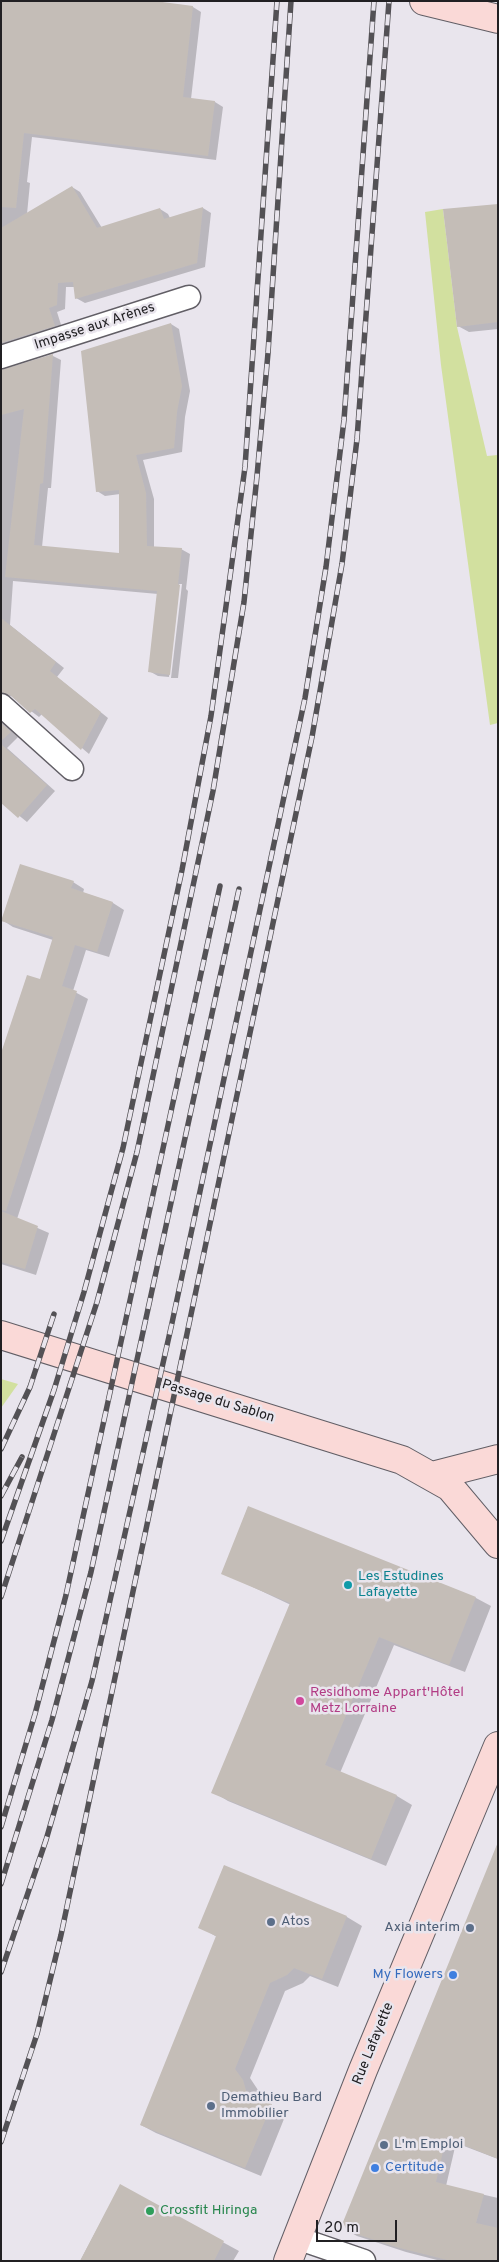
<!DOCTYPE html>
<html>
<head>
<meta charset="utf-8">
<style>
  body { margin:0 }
  #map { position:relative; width:499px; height:2262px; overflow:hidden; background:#e9e5ed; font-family:Overpass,sans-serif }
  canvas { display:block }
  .frame { position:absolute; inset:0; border:2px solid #212023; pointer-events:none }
  .scale { position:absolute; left:316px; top:2220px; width:81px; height:22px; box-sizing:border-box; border:2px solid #212023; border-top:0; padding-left:6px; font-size:15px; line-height:18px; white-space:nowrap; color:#212023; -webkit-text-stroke:4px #e9e5ed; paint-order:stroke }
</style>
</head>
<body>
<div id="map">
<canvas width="499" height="2262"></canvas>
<div class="frame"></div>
<div class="scale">20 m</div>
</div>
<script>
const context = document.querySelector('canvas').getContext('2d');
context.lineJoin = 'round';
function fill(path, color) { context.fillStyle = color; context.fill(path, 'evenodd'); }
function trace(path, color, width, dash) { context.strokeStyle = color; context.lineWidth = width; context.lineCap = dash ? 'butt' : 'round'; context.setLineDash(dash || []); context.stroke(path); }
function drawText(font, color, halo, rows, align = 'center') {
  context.font = font + ' Overpass,sans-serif'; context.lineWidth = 5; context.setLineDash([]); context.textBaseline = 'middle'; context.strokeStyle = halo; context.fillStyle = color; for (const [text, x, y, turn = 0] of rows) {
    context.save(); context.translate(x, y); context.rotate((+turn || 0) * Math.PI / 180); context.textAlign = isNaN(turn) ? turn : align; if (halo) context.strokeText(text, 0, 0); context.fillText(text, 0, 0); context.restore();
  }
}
fill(new Path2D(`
  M443,209L457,327L487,456L498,455V723L490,725L441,365L425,212Z
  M1,1379L18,1384L1,1408Z`), '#d2e09f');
fill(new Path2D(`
  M1,1H144L193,7L201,12L191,99L215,102L223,107L216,160L32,137L27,182L30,183L27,214L72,187L80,192L102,228L160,209L168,214L170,218L203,208L211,213L205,267L85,303L76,298L75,287H66L65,309L57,312L63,331L1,353Z
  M498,205V329L469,332L458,326Z
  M171,324L179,329L190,391L185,417L182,452L143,460L154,499V547L181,549L190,554L186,589L188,591L178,678H171L182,584H179L169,677L158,676L149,671L158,594L13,581L10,625L64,668L57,677L108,718L89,754L42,714L39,717L11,696L1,700V377L18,367L53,356L61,360L51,488H48L42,547L120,555V494L105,496L97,491Z
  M1,720L18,737L7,748L55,791L27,822L1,801Z
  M73,882L84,889L83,893L113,903L124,910L109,957L86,950L73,991L88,999L17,1219L49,1233L36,1275L1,1264V1057L41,981L53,940L13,927L2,920Z
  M248,1507L476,1598L491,1606L465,1672L394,1645L340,1773L397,1796L412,1805L386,1866L228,1801L213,1792L291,1605L223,1573Z
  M498,1843V2159L456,2143L446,2186L498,2198V2261H441L406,2252L357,2236L348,2231Z
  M224,1866L347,1917L362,1926L338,1987L310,1976L303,1983L285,1991L250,2078L258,2090L261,2101L286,2114L261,2176L156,2133L141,2125L217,1937L200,1927Z
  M120,2186L239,2251L233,2261H80Z`), '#0003');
fill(new Path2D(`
  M1,1H155L193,6L183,97L215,101L208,156L24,133L16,208L1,207Z
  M72,186L97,228L160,208L164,219L203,207L197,263L75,299L73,282L58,283L57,305L49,308L55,326L1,343V228Z
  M498,204V322L457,327L443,209Z
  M171,323L182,386L177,412L174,448L136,455L146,493L147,546L182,548L178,584L180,585L170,675L148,672L157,591L5,577L24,409L1,415V370L53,354L44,472L43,483L40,484L34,545L119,553V490L96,492L81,351Z
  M1,618L56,662L50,671L101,712L81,750L35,709L30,713L10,695L1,692Z
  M1,723L11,732L1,741Z
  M1,744L47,785L18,818L1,803Z
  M20,864L74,881L71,888L113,902L97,952L75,945L62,986L77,991L6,1211L1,1210V1053L27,975L40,979L53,937L1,921Z
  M1,1211L38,1226L25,1269L1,1262Z
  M248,1506L476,1597L449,1665L379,1637L325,1765L397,1795L371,1859L211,1793L290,1603L221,1574Z
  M498,1842V2159L446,2138L436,2182L484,2194L476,2223L498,2228V2261H451L396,2247L347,2231L343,2222Z
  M224,1865L347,1916L322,1979L294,1968L287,1975L270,1983L235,2069L243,2080L247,2094L272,2104L245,2168L140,2125L216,1936L198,1928Z
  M120,2184L224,2241L214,2261H80Z`), '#c4bdb7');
const street = new Path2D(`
  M1,357L189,297
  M1,705L72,769
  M297,2238L364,2261`);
const secondary = new Path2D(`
  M424,1L498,19
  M1,1335L402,1460L450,1487L498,1544
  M432,1476L498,1459
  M288,2261L363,2070L498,1746`);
trace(street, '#615e65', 25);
trace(secondary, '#615e65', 30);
trace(street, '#fff', 22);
trace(secondary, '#fad9d7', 28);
const rail = new Path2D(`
  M1,1449L30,1387L54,1314
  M1,1496L22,1457
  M1,1541L54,1390L84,1292L123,1148L182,870L211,716L245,467L277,1
  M1,1597L97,1302L137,1152L213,791L244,602L257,476L268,353L291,1
  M1,1827L35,1714L66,1595L220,886
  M1,1884L52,1720L91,1572L239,889
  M1,1972L46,1840L92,1681L172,1323L305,698L326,567L344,420L374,1
  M1,2142L37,2034L61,1935L312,737L342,564L357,439L389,1`);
trace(rail, '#535155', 5.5);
trace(rail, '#e9e5ed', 4, [11]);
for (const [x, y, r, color] of [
  [348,1585,5,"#0f9aa8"],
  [300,1701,5,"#d1479c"],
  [271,1922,5,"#5c6f8a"],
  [470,1928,5,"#5c6f8a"],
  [453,1975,5,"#3f7fe0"],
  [211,2106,5,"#5c6f8a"],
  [384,2145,5,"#5c6f8a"],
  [375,2168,5,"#3f7fe0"],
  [150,2211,5,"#2e9e5b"]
]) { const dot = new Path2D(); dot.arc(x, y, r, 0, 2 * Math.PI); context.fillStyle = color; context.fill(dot); trace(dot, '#e9e5ed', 2); }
drawText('14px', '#212023', '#e9e5ed', [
  ["Impasse aux Arènes",95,327,-18],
  ["Passage du Sablon",218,1402,17],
  ["Rue Lafayette",374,2044,-68]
]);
drawText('14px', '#0d838f', '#e9e5ed', [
  ["Les Estudines",358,1577],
  ["Lafayette",358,1593]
], 'left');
drawText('14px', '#b23c85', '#e9e5ed', [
  ["Residhome Appart'Hôtel",310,1693],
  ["Metz Lorraine",310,1709]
], 'left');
drawText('14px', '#4e5e75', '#e9e5ed', [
  ["Atos",281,1922],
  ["Axia interim",460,1928,"right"],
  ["Demathieu Bard",221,2098],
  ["Immobilier",221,2114],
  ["L'm Emploi",394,2145]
], 'left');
drawText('14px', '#366cbe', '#e9e5ed', [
  ["My Flowers",443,1975],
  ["Certitude",385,2168,"left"]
], 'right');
drawText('14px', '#27864d', '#e9e5ed', [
  ["Crossfit Hiringa",160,2211]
], 'left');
</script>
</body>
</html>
